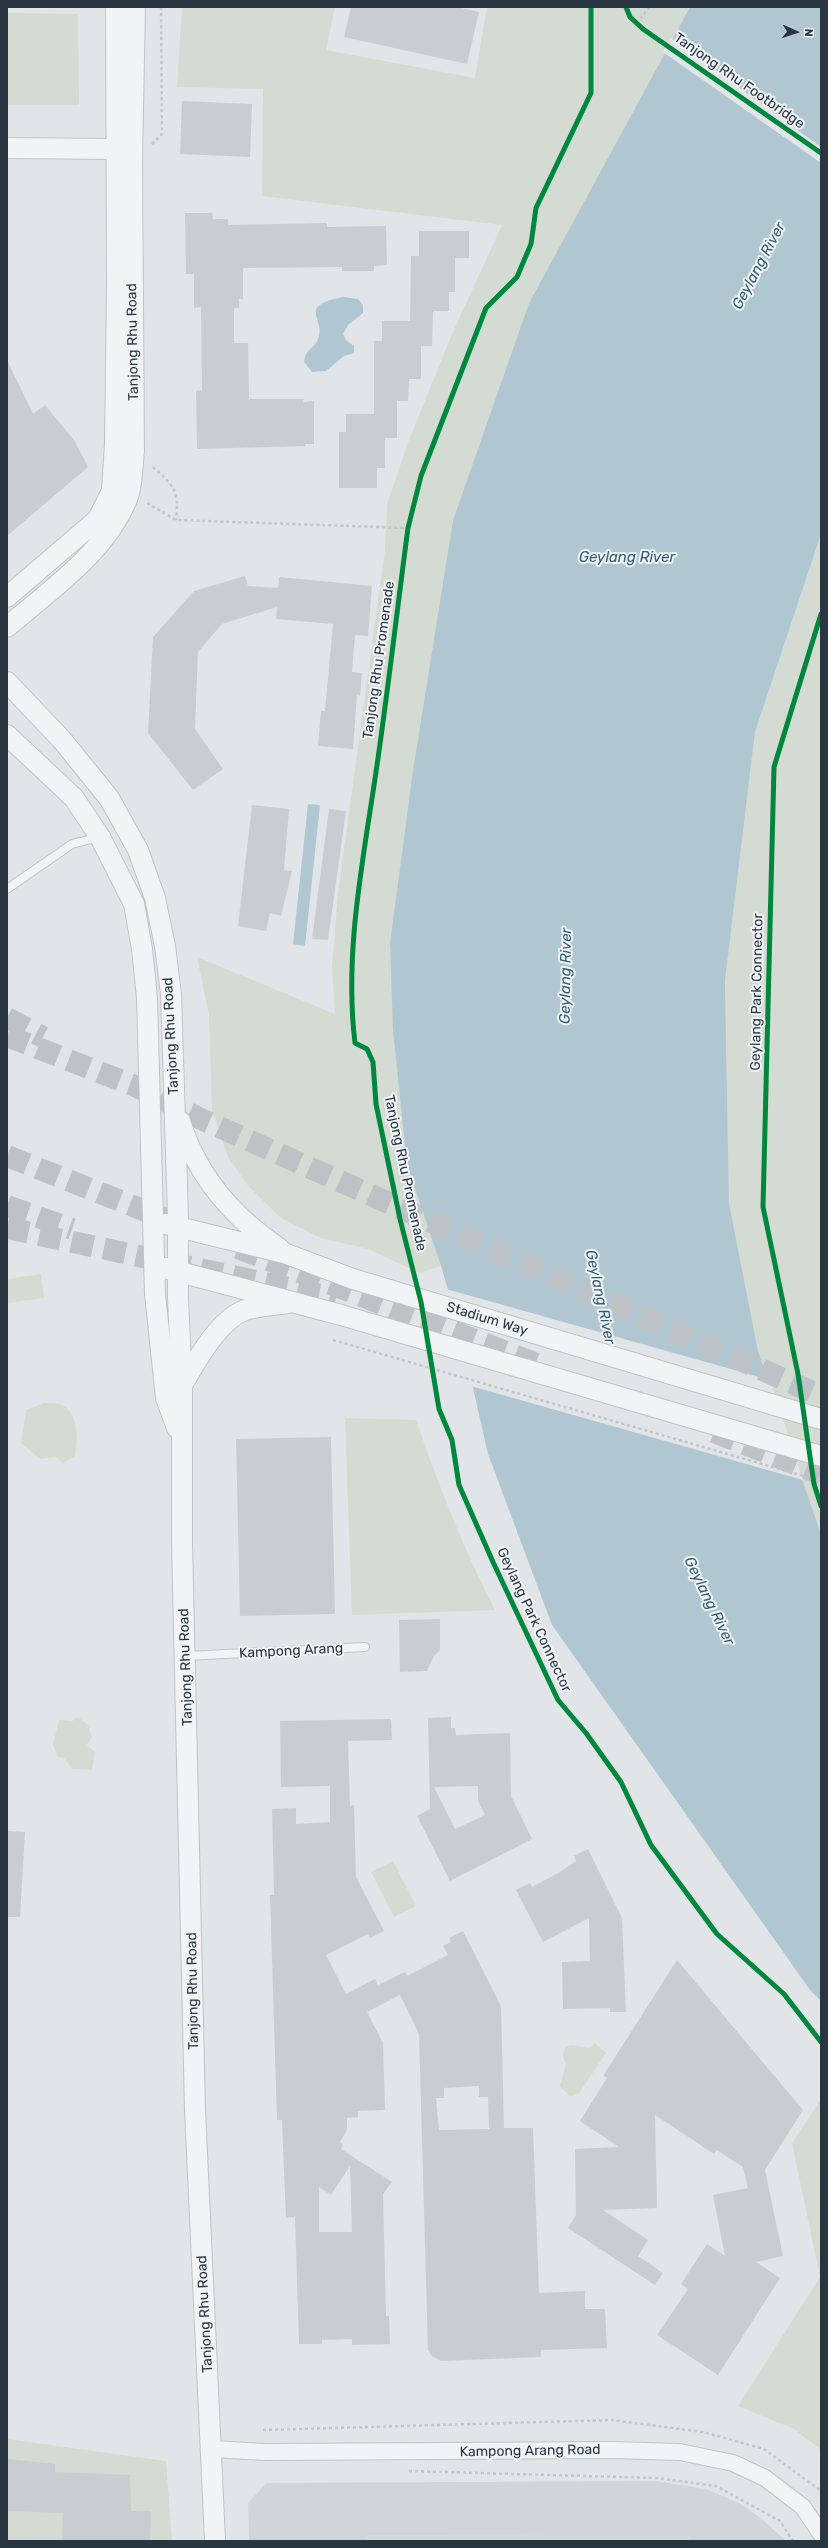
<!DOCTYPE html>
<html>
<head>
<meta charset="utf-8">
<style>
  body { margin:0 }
  #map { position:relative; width:828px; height:2548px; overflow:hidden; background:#e2e5e7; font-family:Rubik,sans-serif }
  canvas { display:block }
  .frame { position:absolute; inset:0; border:8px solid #293641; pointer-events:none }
  .north { position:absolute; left:776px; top:12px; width:40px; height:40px; -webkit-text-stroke:3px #f0f4f7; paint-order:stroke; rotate:93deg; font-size:11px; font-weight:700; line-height:16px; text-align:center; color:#293641 }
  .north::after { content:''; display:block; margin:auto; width:14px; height:18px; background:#293641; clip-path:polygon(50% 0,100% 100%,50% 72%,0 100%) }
</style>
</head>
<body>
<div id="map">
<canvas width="828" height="2548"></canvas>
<div class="frame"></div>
<div class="north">N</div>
</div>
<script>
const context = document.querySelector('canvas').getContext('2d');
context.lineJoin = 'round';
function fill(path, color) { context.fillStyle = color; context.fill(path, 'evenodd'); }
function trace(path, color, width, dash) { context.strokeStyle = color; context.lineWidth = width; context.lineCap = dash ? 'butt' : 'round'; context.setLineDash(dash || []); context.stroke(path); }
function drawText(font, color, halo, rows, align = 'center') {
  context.font = font + ' Rubik,sans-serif'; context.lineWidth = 4; context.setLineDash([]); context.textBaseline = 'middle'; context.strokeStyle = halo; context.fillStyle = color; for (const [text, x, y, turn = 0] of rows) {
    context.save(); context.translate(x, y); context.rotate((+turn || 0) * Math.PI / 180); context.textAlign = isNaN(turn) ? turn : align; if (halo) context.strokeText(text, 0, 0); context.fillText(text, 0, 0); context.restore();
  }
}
fill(new Path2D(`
  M655,2481L706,2489L741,2504L763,2520L786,2541H249L248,2503L267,2483Z`), '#d0d5da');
fill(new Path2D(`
  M182,7H335L326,50L475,78L487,7H690L529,303L453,520L413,770L390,943L407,1165L441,1266L420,1273L368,1249L321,1238L281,1218L249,1187L228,1157L212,1111L209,1015L197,957L335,1014L332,967L338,893L385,550L387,504L409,440L452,334L502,225L262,196L263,89L177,87Z
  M7,13L78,14L79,105H7Z
  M821,534V1534L758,1351L729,1203L725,981L755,732Z
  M41,1274L44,1298L7,1303V1279Z
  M44,1403C49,1403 55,1403 60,1404C79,1411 78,1441 75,1456L63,1463L56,1457L40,1459L21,1443L26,1410Z
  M345,1418L416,1420C439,1486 463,1548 495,1610L352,1615Z
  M78,1717L88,1725L92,1737L87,1745L95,1752L92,1770L72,1769L64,1758L58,1757L53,1745L59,1720L72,1721Z
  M393,1861L416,1906L394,1917L371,1872Z
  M595,2043L606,2053L579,2093L570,2096L560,2086L566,2063L563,2057L564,2049L570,2045L590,2048Z
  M821,2099V2450L794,2429L738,2406L820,2277L792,2143Z
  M7,2439L166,2461L172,2541H7Z
  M367,2535L689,2536V2541H367Z`), '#d4dbd2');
fill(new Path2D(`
  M690,7H821V534L755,732L725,981L729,1203L758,1351L821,1534V2001L810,1990L552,1625L488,1454L460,1331L441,1266L407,1165L393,1030L390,943L413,770L453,520L529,303Z
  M343,297L358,299L363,305V313L348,325L343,334L346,340L354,346V353L344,356L326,371L312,372L304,362C305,349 314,349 318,339C327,318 295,307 343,297Z
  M308,804L320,805L305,946L293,944Z`), '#b0c7d2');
fill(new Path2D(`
  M671,38L821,147V163L663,52Z
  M446,1289L770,1380L803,1480L471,1386Z`), '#e2e5e7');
fill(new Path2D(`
  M351,7H457L479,12L467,64L344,37Z
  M182,101L252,104L250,157L180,154Z
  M185,213H212L213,219H228V225L327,223V227L386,226L387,265L374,266V271H342V267L243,268V299H239V308H234V343H248L249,399H304L303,402L314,401V444H305V446L197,449L196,391L202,390L201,307L194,308V274H186Z
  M419,231H469V258H455V292H449V311H433L432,346H421V379H409L408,401H397V438H385V468H377V488H339V432H346V414H374V341H382V321H410L411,256H419Z
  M7,360L33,414L45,405L74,440L88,467L7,536Z
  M245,576L248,586L278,588L279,577L372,586L368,636L355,635L352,672L362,673L360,696L357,695L353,749L318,746L321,711H325L333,624L276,619L277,607L222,624L198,652L195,729L223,769L193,790L148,733L153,637L194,591Z
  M252,805L289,809L284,870L292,871L281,916L270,913L266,931L238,926Z
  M329,809L346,811L328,940L312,939Z
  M331,1437L335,1614L240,1616L236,1439Z
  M440,1619V1650L434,1656L427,1671L400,1672L399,1620Z
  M451,1717V1728H455L456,1735L510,1733L511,1796L532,1839L450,1881L417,1816L430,1809L428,1718ZM478,1786V1801L485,1815L455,1829L434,1787Z
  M391,1719L392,1740L348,1741L350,1806L354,1805L356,1877L384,1931L370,1938L368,1934L326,1955L346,1994L375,1979L378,1985L405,1972L407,1976L448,1955L443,1946L451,1942L449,1938L463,1931L501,2006L504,2128H533L539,2293L585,2291V2309H605L607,2348L541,2350V2357L441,2361L432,2356L428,2350L419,2034L400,1995L367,2012L383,2043L385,2110L358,2111V2117L347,2118V2130L340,2142L343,2145L341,2149L392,2182L383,2194L386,2316H389L390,2344L352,2345V2339L322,2340V2344H299L295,2217L286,2218L282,2120H277L270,1895H274L272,1809L296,1808V1824L330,1822V1786L281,1787L280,1721ZM479,2086V2097H488L489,2129L439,2130L436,2098H444V2088ZM350,2166L352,2232H319V2187L331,2195Z
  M7,1831L25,1832L20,1917H7Z
  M588,1849L622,1918L626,2012H610V2008L563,2009L562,1962L590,1961L589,1918L543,1942L516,1890L530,1883L532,1887L560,1872L576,1861L574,1856Z
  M677,1960L803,2110L765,2170L783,2256L756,2262L780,2278L718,2375L657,2335L688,2289L681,2284L707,2244L725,2256L713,2195L748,2188L743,2167L717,2150L714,2154L655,2115L657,2208L603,2210L648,2240L638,2256L663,2273L655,2285L568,2228L576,2215L575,2149L619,2147L580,2121L607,2078L603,2076Z
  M7,2459L55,2464V2472L130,2475L131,2511H151L150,2541H62L63,2513L7,2511Z`), '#cacdcf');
trace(new Path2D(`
  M7,1018L43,1037
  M7,1036L135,1086L201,1119L821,1396
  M7,1156L171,1221
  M7,1206L72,1229
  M7,1228L336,1298
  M238,1248L542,1366
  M714,1432L821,1474`), '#bdc2c6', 22, [22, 11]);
const service = new Path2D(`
  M7,889L72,844L99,837
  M186,1656L365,1647`);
const minor = new Path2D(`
  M212,2449L265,2452L612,2450L680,2452L733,2463L765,2478L803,2507L821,2534`);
const tertiary = new Path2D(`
  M7,148L115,149
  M7,597L98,519L112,491L115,444L117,285L116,7
  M7,627C50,590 105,553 127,499C133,485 132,466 134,451L132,160L135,7
  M7,682L62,740L109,798L138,850L155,898L165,946L171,994L178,1217V1299L182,1385V1543L195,2110L215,2541
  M7,735L74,798L100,837L134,904L142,949L147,998L155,1294L166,1398L177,1428
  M180,1121C190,1155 211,1189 237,1214C249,1227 265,1238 280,1249
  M166,1224L284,1253L353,1279L821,1419
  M165,1268L341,1315
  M182,1385C196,1362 218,1320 245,1310C258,1306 274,1305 288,1303`);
trace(service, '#c0c3c5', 10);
trace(minor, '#c0c3c5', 18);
trace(tertiary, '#c0c3c5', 22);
trace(new Path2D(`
  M637,24L649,7
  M643,29L821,153
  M152,144L162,134L161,7
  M153,467C175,486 179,492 176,520
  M147,503L176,520L408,528
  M333,1340L821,1481
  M263,2430L612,2420L703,2432L764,2449L821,2491
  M409,2471L656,2478L716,2486L780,2521L793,2541`), '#c1c5c7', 2.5, [3, 3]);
trace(service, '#f1f3f4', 8);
trace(minor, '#f1f3f4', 16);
trace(tertiary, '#f1f3f4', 20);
const tertiaryBridge = new Path2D(`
  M341,1315L821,1456`);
trace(tertiaryBridge, '#c0c3c5', 22, []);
trace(tertiaryBridge, '#f1f3f4', 20);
trace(new Path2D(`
  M591,7V93L536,208L531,244L517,277L486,308L421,476L408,528C397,610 388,691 376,772C363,861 344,953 355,1043L367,1049L373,1062L376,1104L400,1219L421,1302L439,1409L452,1440L459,1485L493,1562L558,1700L586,1733L621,1782L651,1845L717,1934L784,1994L821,2042
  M626,7L630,17L643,29L821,153
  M821,614L774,767L763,1207L798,1374L814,1484L821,1506`), '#00873e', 5);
drawText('14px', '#293641', '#f0f4f7', [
  ["Tanjong Rhu Footbridge",739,81,35],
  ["Tanjong Rhu Road",133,342,-91],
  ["Tanjong Rhu Promenade",379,660,-82],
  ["Geylang Park Connector",757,992,-89],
  ["Tanjong Rhu Road",171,1036,-93],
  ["Tanjong Rhu Promenade",405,1173,78],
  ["Stadium Way",487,1319,17],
  ["Geylang Park Connector",534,1620,65],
  ["Kampong Arang",291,1651,-3],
  ["Tanjong Rhu Road",186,1667,-92],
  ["Tanjong Rhu Road",193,1991,-91],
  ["Tanjong Rhu Road",205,2314,-93],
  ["Kampong Arang Road",530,2451,-1]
]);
drawText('italic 15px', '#325c75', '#f0f4f7', [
  ["Geylang River",759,266,-62],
  ["Geylang River",627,558],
  ["Geylang River",566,976,-89],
  ["Geylang River",600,1297,78],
  ["Geylang River",709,1601,64]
]);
</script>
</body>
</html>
